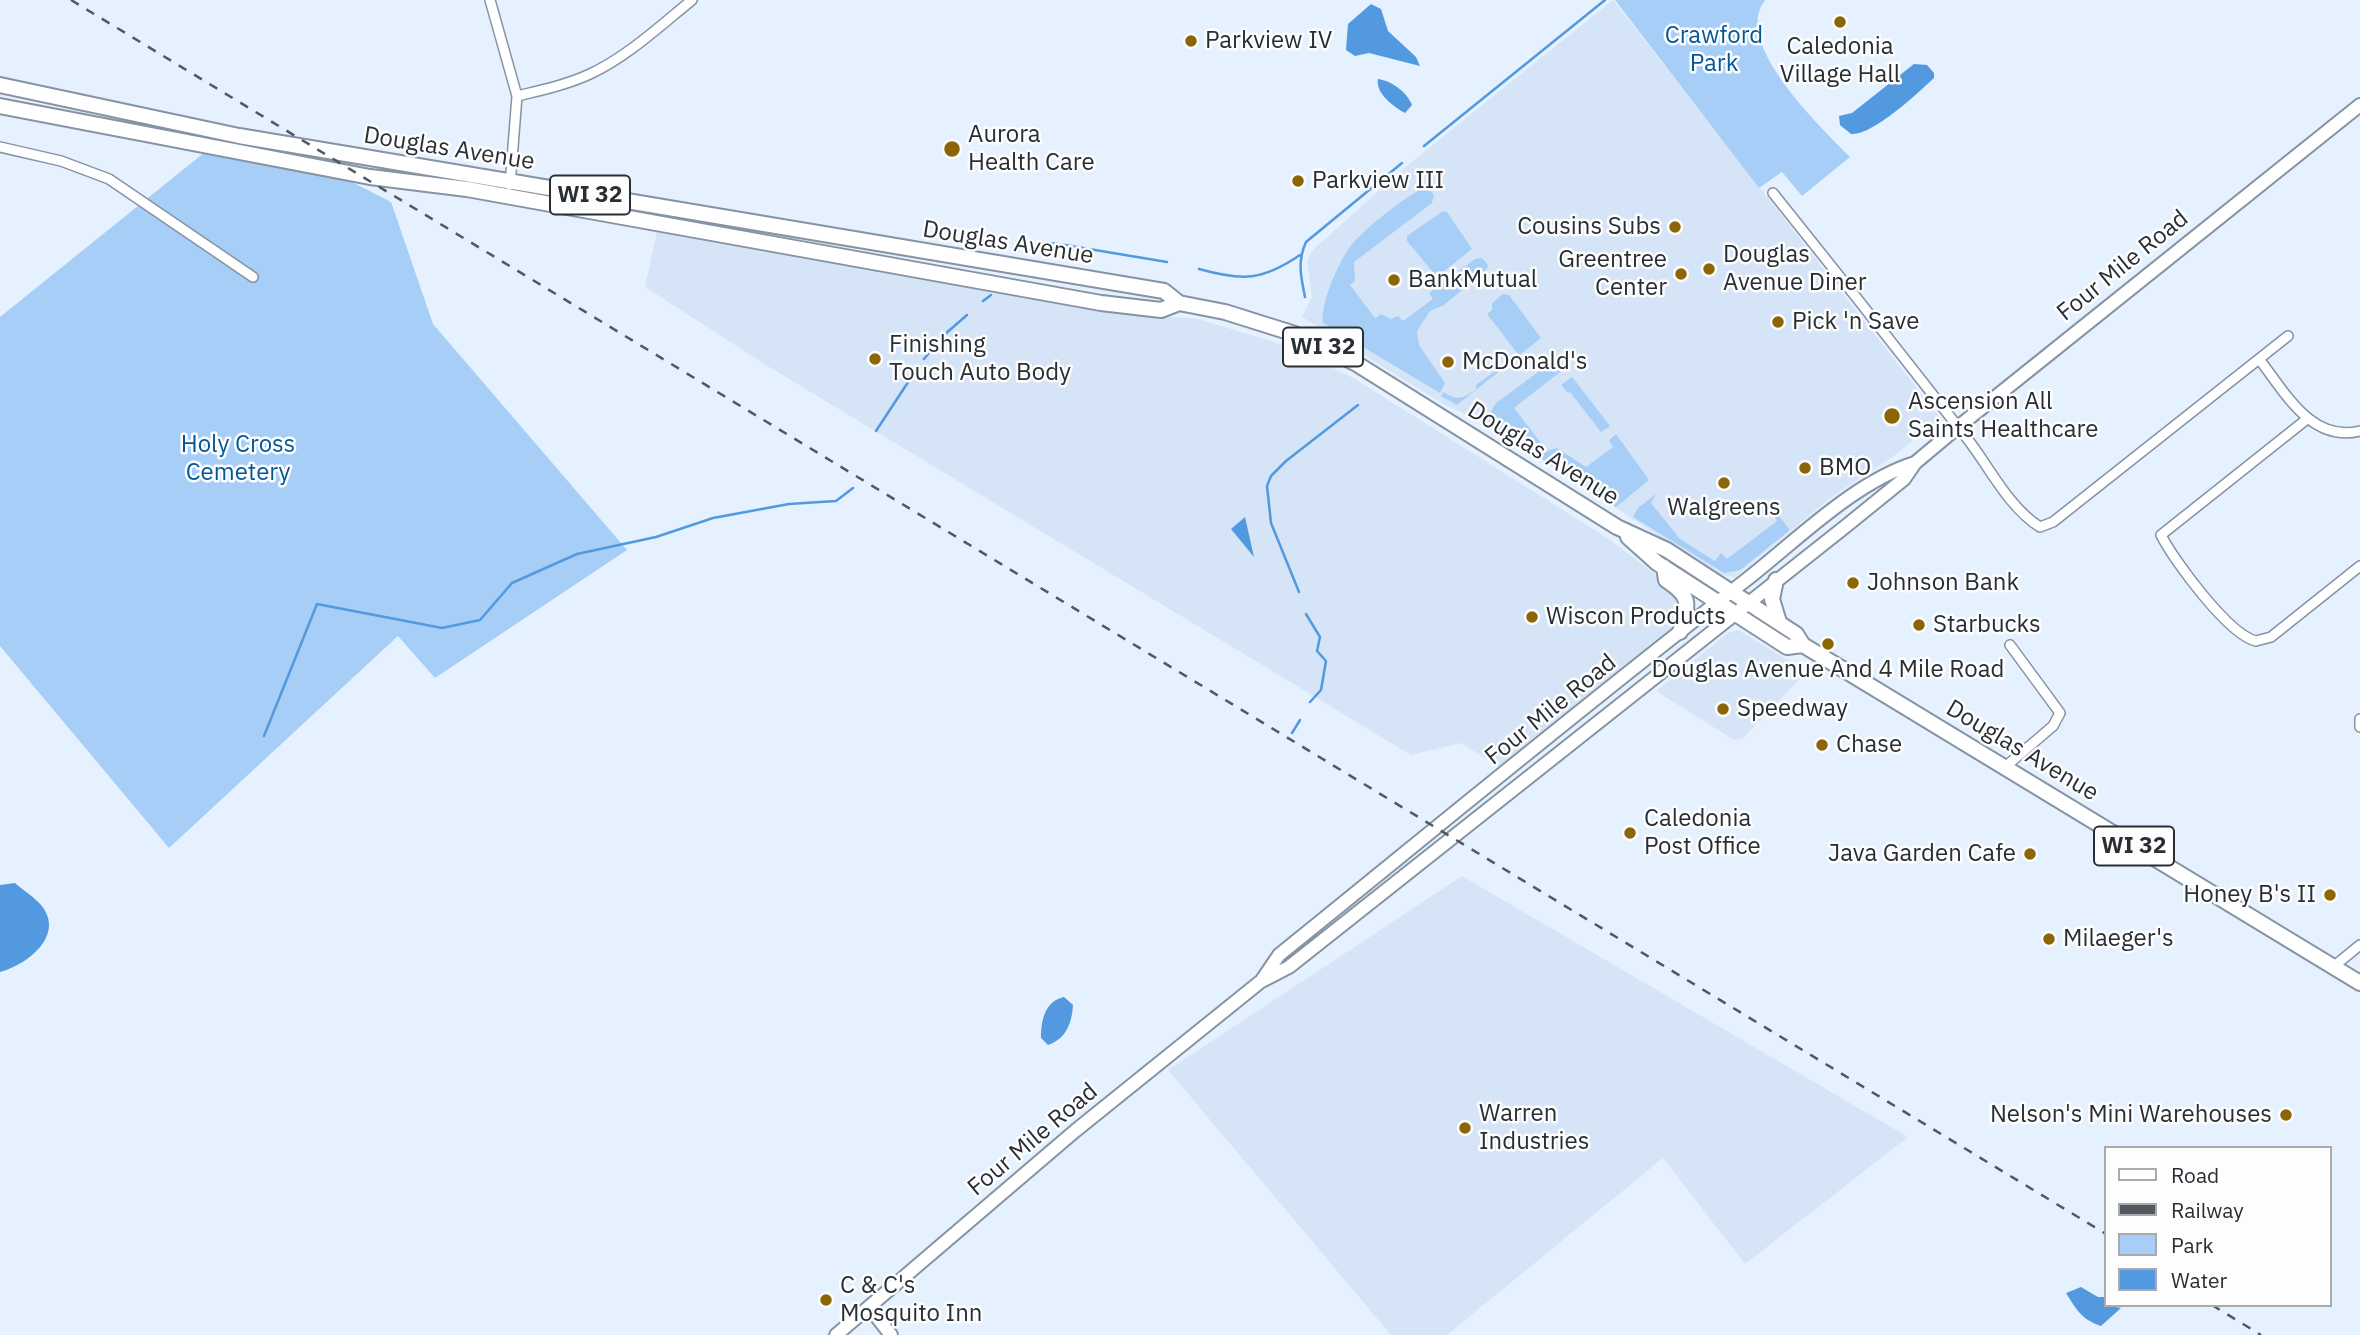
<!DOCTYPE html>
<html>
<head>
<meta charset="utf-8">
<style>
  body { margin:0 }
  #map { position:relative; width:2360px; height:1335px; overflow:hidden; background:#e5f1fe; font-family:"IBM Plex Sans",sans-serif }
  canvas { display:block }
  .legend { position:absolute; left:2104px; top:1146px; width:228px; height:161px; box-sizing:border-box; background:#fdfdfd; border:2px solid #a8aaad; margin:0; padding:9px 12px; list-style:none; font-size:21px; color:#282e34 }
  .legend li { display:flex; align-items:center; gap:14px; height:35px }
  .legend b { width:35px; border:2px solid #a8aaad }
</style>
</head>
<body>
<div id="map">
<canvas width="2360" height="1335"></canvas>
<ul class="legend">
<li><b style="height:9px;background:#fff"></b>Road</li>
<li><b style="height:9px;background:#51585f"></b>Railway</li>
<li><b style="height:19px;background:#a7cef7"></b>Park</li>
<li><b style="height:19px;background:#5299df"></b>Water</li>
</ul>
</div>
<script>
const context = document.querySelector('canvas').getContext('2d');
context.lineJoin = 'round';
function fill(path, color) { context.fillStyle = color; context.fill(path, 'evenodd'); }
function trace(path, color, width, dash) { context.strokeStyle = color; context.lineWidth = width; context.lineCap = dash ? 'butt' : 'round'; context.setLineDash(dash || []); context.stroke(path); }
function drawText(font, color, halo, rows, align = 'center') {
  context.font = font + ' "IBM Plex Sans",sans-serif'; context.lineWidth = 5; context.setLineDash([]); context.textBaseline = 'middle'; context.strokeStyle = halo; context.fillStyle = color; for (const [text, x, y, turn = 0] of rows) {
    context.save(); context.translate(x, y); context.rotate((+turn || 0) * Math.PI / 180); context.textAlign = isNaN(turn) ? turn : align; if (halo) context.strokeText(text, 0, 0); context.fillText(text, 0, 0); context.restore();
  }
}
fill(new Path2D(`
  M1613,0L1941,419L1891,458L1834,495L1735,577L1718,575L1546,462L1480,421L1445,405L1302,317L1312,297L1307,260L1313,250L1403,169Z
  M657,231L1121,312L1198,319L1290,347L1355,379L1609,539L1677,591L1684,606L1675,626L1499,767L1461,743L1411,755L766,365L645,287Z
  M1738,630L1804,670L1802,677L1742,739L1734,740L1656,691L1728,633Z
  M1462,876L1908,1137L1745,1264L1663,1158L1447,1335H1391L1168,1070Z`), '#d5e5f7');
fill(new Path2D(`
  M1615,0H1765C1731,43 1822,128 1850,157L1802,196L1782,172L1759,188Z
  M210,148L300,163L352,182L391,202L433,324L627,550L435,678L398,636L169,848L0,646V317Z
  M1427,187L1434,195L1432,203L1354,262L1355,281L1350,285L1375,318L1381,314L1391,319L1398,316L1403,321L1433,299L1429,293L1475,259L1482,258L1488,265L1487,269L1444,305L1430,311L1417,331L1419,345L1445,383L1440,393L1323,323C1319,306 1341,256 1353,243C1364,230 1412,190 1427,187Z
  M1443,211L1447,212L1472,249L1437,277L1407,241V236Z
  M1503,294L1509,295L1541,338L1462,401L1457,405L1441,396L1444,392C1456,402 1465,398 1476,389V385L1518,354L1487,314L1492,310V303Z
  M1556,359L1565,368L1514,408L1547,451L1557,448L1586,467L1613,447L1609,440L1616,434L1649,480L1616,507L1489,425L1490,413L1496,403Z
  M1572,377L1610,426L1601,432L1570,392L1568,393L1561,385Z
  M1656,494L1651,503L1680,539L1715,561L1721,553L1727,559L1777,521L1773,514L1779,516L1790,530L1740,570L1724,573L1633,517L1638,508Z`), '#a7cef7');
fill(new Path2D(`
  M1371,4L1381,9L1388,31L1416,57L1420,66L1369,53L1355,56L1346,50L1348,24Z
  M1914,64L1927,65L1934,73V78C1918,93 1872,136 1851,134L1840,125L1839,116L1852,113Z
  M1378,79C1392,81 1407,92 1412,105L1405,113C1394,107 1375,93 1378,79Z
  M1245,517L1254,557L1231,529Z
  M15,883C23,890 34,897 41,905C66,935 27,965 0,972V885Z
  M1064,997L1073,1005C1072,1023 1066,1039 1048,1045L1041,1038C1041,1020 1045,1001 1064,997Z
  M2081,1287L2098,1297H2106V1305L2121,1308L2101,1326C2082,1320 2076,1309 2066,1293Z`), '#5299df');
trace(new Path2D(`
  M1424,146L1605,0
  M1039,250L1049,243L1065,245L1167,262
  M1199,269C1242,281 1262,281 1300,255
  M1305,297C1301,277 1297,262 1306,242L1402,163
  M983,301L991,295
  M924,359L944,335L967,315
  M876,431L918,367
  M1299,592L1271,523L1267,486L1271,476L1286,461L1358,405
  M1306,614L1320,637L1317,651L1326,661L1321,690L1310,702
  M1292,733L1300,720
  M264,736L317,604L442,628L480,620L512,583L577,554L656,537L713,518L789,504L836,501L853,488`), '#5299df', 2.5);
const street = new Path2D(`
  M490,0L517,96L510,185
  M517,96C542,90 566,85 590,74C627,57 661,25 692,0
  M0,147L61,161L109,179L253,277
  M1773,193C1838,274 1902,355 1966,437C1989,466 2008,507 2040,527L2053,522L2288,336
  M2259,359C2285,392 2311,443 2360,431
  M2307,419L2161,535C2174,561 2229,635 2256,641L2271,637L2360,566
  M2360,719V727
  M2005,767L2053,726L2060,713L2010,645
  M2333,967L2360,945`);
const secondary = new Path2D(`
  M1262,980L1279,955C1434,830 1588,702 1746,580C1796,541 1854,482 1915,463
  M869,1307L891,1335
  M836,1335L1075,1131L1260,982L1289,967L1846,526L1904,479L1915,463L1958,427L2360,105`);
const primary = new Path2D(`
  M0,85L239,136L1164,291L1179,303L1225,312L1295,334L1357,364L1617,527L1667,550L1796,634L1803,645L2360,983
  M0,106L370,177L467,189L1101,303L1161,310L1179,303
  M1628,537L1657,563L1787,647L1803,645
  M1664,567L1666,580C1693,598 1688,604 1680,632
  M1776,580L1772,599L1779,622`);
trace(street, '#8593a2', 12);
trace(secondary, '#8593a2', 16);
trace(primary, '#8593a2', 18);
trace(street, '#fff', 9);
trace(secondary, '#fff', 12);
trace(primary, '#fff', 14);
trace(new Path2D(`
  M71,0L2106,1234
  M2212,1305L2261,1335`), '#51585f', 2.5, [9, 9]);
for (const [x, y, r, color] of [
  [1840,22,7,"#8c6507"],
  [1191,41,7,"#8c6507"],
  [952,149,9,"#8c6507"],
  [1298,181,7,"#8c6507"],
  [1675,227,7,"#8c6507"],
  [1709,269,7,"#8c6507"],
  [1681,274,7,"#8c6507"],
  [1394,280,7,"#8c6507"],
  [1778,322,7,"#8c6507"],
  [875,359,7,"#8c6507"],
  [1448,362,7,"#8c6507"],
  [1892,416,9,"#8c6507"],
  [1805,468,7,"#8c6507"],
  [1724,483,7,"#8c6507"],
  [1853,583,7,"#8c6507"],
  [1532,617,7,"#8c6507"],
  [1919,625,7,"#8c6507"],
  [1828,644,7,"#8c6507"],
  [1723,709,7,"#8c6507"],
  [1822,745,7,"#8c6507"],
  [1630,833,7,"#8c6507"],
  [2030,854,7,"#8c6507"],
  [2330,895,7,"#8c6507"],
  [2049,939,7,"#8c6507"],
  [2286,1115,7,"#8c6507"],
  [1465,1128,7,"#8c6507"],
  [826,1300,7,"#8c6507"]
]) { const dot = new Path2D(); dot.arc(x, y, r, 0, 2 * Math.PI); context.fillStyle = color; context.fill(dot); trace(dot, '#fdfdfd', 2.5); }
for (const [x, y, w] of [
  [590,195,80],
  [1323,347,80],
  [2134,846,80]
]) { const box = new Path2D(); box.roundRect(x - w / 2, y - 19.5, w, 39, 5); context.fillStyle = '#fdfdfd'; context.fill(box); trace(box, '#282e34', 2); }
drawText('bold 23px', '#282e34', null, [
  ["WI 32",590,195],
  ["WI 32",1323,347],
  ["WI 32",2134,846]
]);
drawText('24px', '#055898', '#fdfdfd', [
  ["Crawford",1714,36],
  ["Park",1714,64],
  ["Holy Cross",238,445],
  ["Cemetery",238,473]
]);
drawText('24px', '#282e34', '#fdfdfd', [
  ["Parkview IV",1205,41],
  ["Caledonia",1840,47,"center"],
  ["Village Hall",1840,75,"center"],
  ["Aurora",968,135],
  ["Health Care",968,163],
  ["Parkview III",1312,181],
  ["Cousins Subs",1661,227,"right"],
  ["Douglas",1723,255],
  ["Avenue Diner",1723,283],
  ["Greentree",1667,260,"right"],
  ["Center",1667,288,"right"],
  ["BankMutual",1408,280],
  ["Pick 'n Save",1792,322],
  ["Finishing",889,345],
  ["Touch Auto Body",889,373],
  ["McDonald's",1462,362],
  ["Ascension All",1908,402],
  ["Saints Healthcare",1908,430],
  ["BMO",1819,468],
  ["Walgreens",1724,508,"center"],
  ["Johnson Bank",1867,583],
  ["Wiscon Products",1546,617],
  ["Starbucks",1933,625],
  ["Douglas Avenue And 4 Mile Road",1828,670,"center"],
  ["Speedway",1737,709],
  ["Chase",1836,745],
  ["Caledonia",1644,819],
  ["Post Office",1644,847],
  ["Java Garden Cafe",2016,854,"right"],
  ["Honey B's II",2316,895,"right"],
  ["Milaeger's",2063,939],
  ["Warren",1479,1114],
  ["Industries",1479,1142],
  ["Nelson's Mini Warehouses",2272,1115,"right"],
  ["C & C's",840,1286],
  ["Mosquito Inn",840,1314]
], 'left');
drawText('24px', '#282e34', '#fdfdfd', [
  ["Douglas Avenue",449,149,9],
  ["Douglas Avenue",1008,243,9],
  ["Four Mile Road",2123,266,-39],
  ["Douglas Avenue",1543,454,32],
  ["Four Mile Road",1551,710,-39],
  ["Douglas Avenue",2022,751,31],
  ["Four Mile Road",1033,1140,-40]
]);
</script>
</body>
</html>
